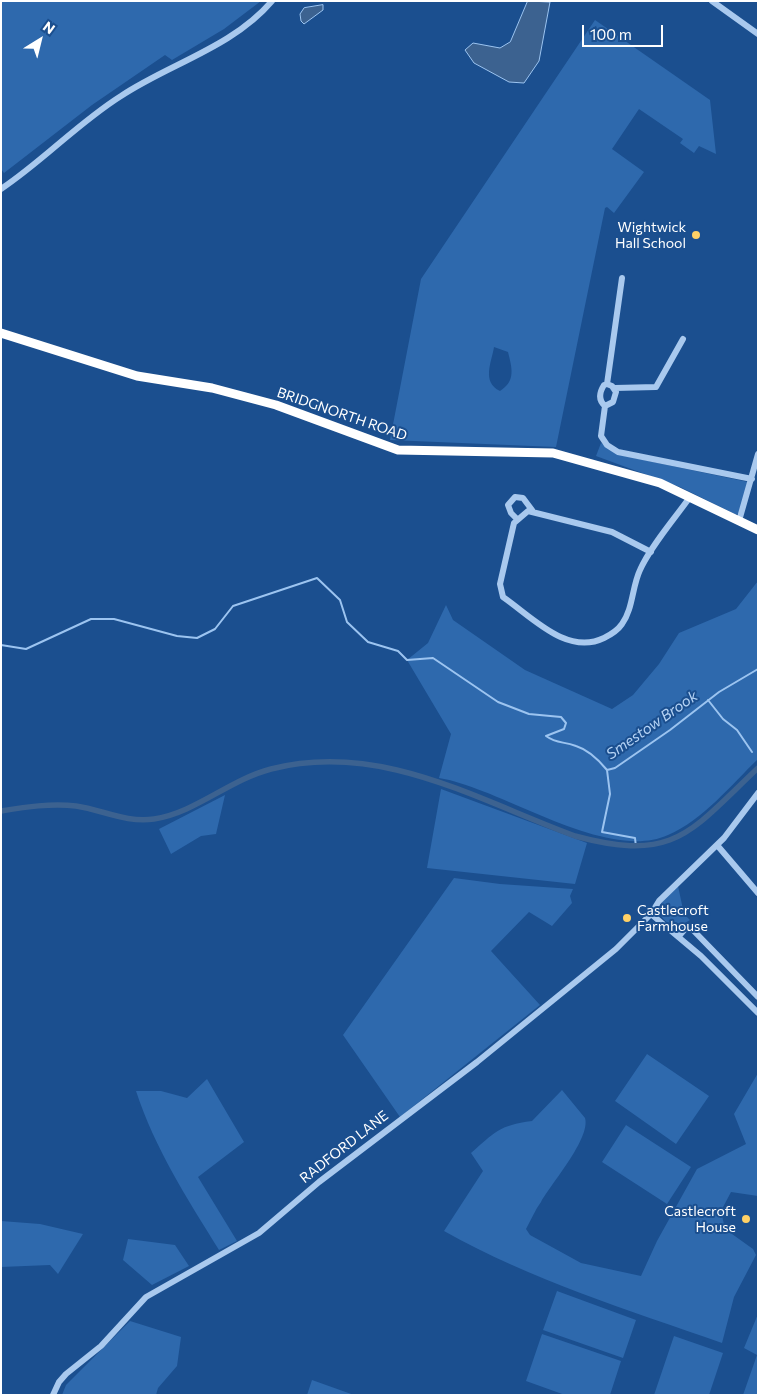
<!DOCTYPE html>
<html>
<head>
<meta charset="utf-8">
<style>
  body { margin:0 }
  #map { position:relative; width:759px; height:1396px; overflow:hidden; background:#1b4f8f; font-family:Commissioner,sans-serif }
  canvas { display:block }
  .frame { position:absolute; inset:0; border:2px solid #fff; pointer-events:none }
  .north { position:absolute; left:15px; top:15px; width:50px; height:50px; -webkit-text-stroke:4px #1b4f8f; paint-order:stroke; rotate:36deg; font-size:14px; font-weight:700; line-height:20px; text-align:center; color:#fff }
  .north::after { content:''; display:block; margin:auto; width:18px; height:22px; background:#fff; clip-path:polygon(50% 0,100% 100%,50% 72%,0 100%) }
  .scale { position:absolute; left:582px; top:25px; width:81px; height:22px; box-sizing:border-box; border:2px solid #fff; border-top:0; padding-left:6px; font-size:15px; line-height:18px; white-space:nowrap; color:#fff; -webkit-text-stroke:4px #1b4f8f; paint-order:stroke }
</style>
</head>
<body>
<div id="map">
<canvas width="759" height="1396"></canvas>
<div class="frame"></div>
<div class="north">N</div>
<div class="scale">100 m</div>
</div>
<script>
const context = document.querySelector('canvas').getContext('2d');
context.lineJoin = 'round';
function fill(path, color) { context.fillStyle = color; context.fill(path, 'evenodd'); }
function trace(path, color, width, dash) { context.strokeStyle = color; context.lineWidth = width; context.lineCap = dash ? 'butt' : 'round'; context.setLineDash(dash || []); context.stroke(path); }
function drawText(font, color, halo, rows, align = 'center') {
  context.font = font + ' Commissioner,sans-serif'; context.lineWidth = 4; context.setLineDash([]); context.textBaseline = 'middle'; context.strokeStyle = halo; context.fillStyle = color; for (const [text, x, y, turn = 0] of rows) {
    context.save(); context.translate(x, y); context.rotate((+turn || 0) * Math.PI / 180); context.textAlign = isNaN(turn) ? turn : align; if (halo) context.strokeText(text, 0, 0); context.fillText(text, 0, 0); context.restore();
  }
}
fill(new Path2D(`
  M1,1H261L224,29L172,60L165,55L92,105L4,173L1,169Z
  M595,20L710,100L716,154L699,146L694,153L680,143L683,139L639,109L612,149L644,172L614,213L607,207L605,208L556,447L390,440L421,279ZM494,347L508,352C512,368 516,381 500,391C481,382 492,361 494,347Z
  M601,443L620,455L748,482L739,514H735L680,487L596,456Z
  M758,581V759C731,785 703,820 668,835C606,863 502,788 439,778L451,734L407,660L428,643L446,605L453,620L525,670L612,709L633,695L659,664L679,633L736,609Z
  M441,789L587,843L575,884L427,868Z
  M225,795L216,834L201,836L171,854L159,829Z
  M454,878L500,884L573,889L570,896L572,903L552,926L529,912L491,951L540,1005L400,1117L343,1035Z
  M678,886L684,914L690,920C676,929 664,926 658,909L664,899Z
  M647,1054L709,1096L676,1144L615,1101Z
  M758,1073V1196L731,1192L721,1211L725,1229L753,1249L756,1255L734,1297L722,1343C628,1310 531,1280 444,1231L483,1171L471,1153C494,1133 499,1125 532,1121L562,1090L585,1118C591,1138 551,1184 541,1202C535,1210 531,1220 526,1229L530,1235L581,1263L641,1276L657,1241L697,1169L746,1144L734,1114Z
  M207,1079L244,1142L198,1177L237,1241L219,1250C187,1198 155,1149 136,1091H161L187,1098Z
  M626,1125L691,1167L667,1204L602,1162Z
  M1,1221L40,1224L83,1234L58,1274L50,1265L1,1267Z
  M128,1239L175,1245L189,1266L152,1285L123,1260Z
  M557,1291L636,1320L623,1358L543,1330Z
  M758,1314V1395H743L757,1355L744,1348Z
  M130,1321L181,1337L177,1366L158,1388L156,1395H62L66,1385Z
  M542,1334L621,1361L610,1395H565L526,1381Z
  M674,1336L723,1353L709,1395H654Z
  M312,1380L354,1395H307Z`), '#2e69ad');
const water = new Path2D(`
  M528,1L550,2L539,61L524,83L509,82L474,63L465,50L473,43L500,48L510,42Z
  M323,5V10L304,24L301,21L300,14L304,8Z`);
fill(water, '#3c6290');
trace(water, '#9cc4f0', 1);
trace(new Path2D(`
  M1,645L26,649L91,619H114L177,636L197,638L215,629L233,606L317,578L340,600L347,622L368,642L398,651L407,660L433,658L498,702L529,714L561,717L566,723L564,729L546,736C557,744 563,741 576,746C589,750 598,759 607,770L615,768L670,730L719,692L758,669
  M708,700L723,719L737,730L752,752
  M607,770L610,794L602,832L635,838L636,847`), '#9cc4f0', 2);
trace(new Path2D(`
  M1,811C26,807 51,803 76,806C103,810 126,823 154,819C195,813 229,780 271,769C381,741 477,800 575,836C675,863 690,832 758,768`), '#3c6290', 5.5);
trace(new Path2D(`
  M712,1L758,34
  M1,189C43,161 78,123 121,96C169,64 233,47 272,1
  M607,384L622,278
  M607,384L612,386L616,392L613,402L605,406C598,400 599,393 604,385Z
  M615,388L656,387L683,339
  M605,406L601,436L607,445L618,452L752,479
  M517,519L511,513L508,505L515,497L523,498L532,510
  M739,521L758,454
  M651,552L612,532L528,511L514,523L500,584L503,597C532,617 567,656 604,638C610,635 618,630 622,624C633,609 632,587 640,570C650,547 675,518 690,497
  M717,845L758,893
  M651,914L701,956L758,1013
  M679,936L685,929H692L758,997
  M53,1395L59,1382L66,1374L101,1346L146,1297L259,1233L319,1182L477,1062L616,949L651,914L659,901L724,838L758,793`), '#a9c9ee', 6);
trace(new Path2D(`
  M1,333L137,376L212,388L276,405L398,450L553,453L660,483L758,530`), '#fff', 9);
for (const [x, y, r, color] of [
  [696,235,5,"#ffd166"],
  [627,918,5,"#ffd166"],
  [746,1219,5,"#ffd166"]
]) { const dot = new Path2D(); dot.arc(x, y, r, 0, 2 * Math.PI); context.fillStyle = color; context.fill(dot); trace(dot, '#1b4f8f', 2); }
drawText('14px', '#fff', '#1b4f8f', [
  ["Wightwick",686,227],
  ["Hall School",686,243],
  ["Castlecroft",637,910,"left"],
  ["Farmhouse",637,926,"left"],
  ["Castlecroft",736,1211],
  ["House",736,1227]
], 'right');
drawText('14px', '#fff', '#1b4f8f', [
  ["BRIDGNORTH ROAD",342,414,19],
  ["RADFORD LANE",344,1147,-38]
]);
drawText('italic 15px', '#b5d3f5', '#1b4f8f', [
  ["Smestow Brook",652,725,-35]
]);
</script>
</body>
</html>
